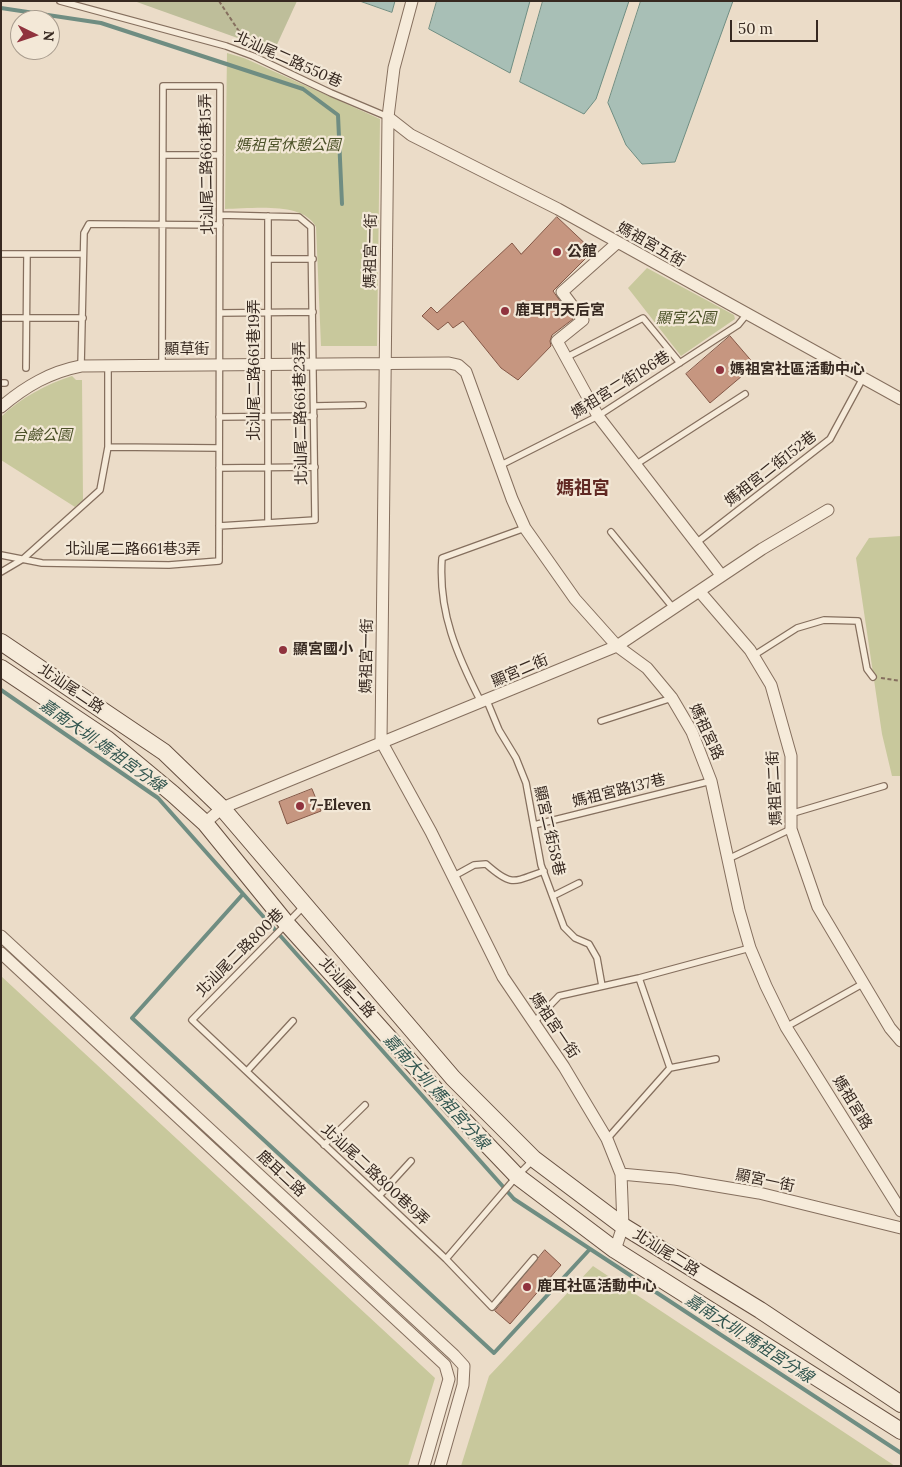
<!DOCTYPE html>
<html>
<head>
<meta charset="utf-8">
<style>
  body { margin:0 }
  #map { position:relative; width:902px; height:1467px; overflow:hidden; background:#ebdcc8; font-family:Lora,serif }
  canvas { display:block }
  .frame { position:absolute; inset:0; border:2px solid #372921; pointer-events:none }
  .north { position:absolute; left:10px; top:10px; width:50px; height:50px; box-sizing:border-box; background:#f3e8d7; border:1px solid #a89c8e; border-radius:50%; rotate:94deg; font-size:14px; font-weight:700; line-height:20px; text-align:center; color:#372921 }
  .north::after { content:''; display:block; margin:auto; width:18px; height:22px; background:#90333e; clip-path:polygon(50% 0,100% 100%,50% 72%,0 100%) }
  .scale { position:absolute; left:730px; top:20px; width:88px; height:22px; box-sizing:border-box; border:2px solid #372921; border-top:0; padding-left:6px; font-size:15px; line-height:18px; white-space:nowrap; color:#372921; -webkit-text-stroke:4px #f3e8d7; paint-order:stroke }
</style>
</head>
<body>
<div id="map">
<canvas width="902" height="1467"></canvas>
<div class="frame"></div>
<div class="north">N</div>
<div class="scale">50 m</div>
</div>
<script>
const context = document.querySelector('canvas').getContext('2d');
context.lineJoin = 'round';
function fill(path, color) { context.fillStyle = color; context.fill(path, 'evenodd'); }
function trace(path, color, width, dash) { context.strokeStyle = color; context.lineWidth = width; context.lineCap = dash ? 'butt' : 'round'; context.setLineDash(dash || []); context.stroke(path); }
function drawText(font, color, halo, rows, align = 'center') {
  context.font = font + ' Lora,"Noto Sans TC",serif'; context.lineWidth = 4.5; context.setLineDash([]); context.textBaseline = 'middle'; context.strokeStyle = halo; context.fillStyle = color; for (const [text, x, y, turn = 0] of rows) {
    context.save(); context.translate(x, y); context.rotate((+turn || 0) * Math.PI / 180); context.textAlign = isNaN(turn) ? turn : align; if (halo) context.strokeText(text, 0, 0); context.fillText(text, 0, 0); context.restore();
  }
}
fill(new Path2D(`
  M227,53L244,58L380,119L377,346H321L316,227C303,201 251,209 225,209Z
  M647,268L734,315L735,319L681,356L628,288Z
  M72,376L76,380H82L83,500L75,507L1,460V417C20,398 47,384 72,376Z
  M901,536V776H892L882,734L856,558L869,538Z
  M1,976L435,1378L408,1466H1Z
  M593,1266L895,1466H461L489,1376Z`), '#c8c89c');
fill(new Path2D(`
  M134,1H297L274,51Z`), '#bebe9a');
const water = new Path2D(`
  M360,1H395L392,12Z
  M437,1H530L510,73L429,29Z
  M543,1H629L596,99L584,114L520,82Z
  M641,1H733L675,162L642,164L626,145L608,103Z`);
fill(water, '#a8bfb6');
trace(water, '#6f8d82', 1);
trace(new Path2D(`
  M1,8L101,23L303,89L338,115L342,204
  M1,690L158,798L514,1199L901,1453
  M243,894L132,1018L494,1353L590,1249`), '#6f8d82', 4);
const building = new Path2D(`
  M557,217L593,251L553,291L573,319L552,335L550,341L551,346L518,380L501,368L463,321L453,328L448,322L438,330L422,316L431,307L437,313L512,243L521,254Z
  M730,336L755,365L710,403L686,374Z
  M312,789L321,811L287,824L279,802Z
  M545,1250L561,1265L510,1324L495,1311Z`);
fill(building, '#c69680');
trace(building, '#835746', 1);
const lane = new Path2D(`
  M60,1L226,46L253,56L331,93L388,117
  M163,155H220
  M268,216V523
  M1,254H83
  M268,259H313
  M220,313L313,312
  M1,318H83
  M567,357L643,318L680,363
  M108,365V447
  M81,366L84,233L89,224L220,225
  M26,368L27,254
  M1,383H5
  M314,406L363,405
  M219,417L314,416
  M501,465L598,416L738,325L747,314
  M635,465L745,394
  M219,468L315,467
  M219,526L315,520L311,227L299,217L220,215
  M611,532L674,609
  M696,543L830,439L863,378
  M1,555L42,563L169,565L219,561L220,86H163L162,365
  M1,572L23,559L100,490L108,447L218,448
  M753,656L797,628L824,620L858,621L867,669L873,677
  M487,701L499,730L516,758L526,783L541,865L564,927L575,938L589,944L597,958L602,986
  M481,702C457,655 438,612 442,558L525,528
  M601,721L672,698
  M790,814L884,786
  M534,825L711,781
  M728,859L791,829
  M454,876L474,865L486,864C512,887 513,882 544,871
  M553,896L579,883
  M304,906L192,1020L446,1259L492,1307L534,1258
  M534,1022L559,996L639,978L750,948
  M786,1027L864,983
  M670,1068L716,1059
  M247,1071L293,1021
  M607,1139L670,1068L639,978
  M324,1145L365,1105
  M379,1196L411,1161
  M446,1259L517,1176L532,1161`);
const street = new Path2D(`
  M412,1L394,68L388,117L381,741L431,832L503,977L564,1067L607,1139L621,1174L623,1226L615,1250
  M388,117L411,135L558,209L901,399
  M617,243L562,292L583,320L557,341L598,416L721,575
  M1,407C26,386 50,372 81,366L449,363L458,365L466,372L512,499L525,528L575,599L617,646L647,668L672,698L692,732L711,781L739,910L750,948L766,986L786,1027L901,1211
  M700,592L750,650L771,685L791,756V829L818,907L890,1028L901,1041
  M205,823L222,808L617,646L762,549L828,510
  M1,936L454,1355L464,1366L463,1385L440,1466
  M1,953L445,1365L449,1379L424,1466
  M621,1174L675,1179L759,1193L901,1228`);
const secondary = new Path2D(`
  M1,642L164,752L222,808L453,1078L534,1159L623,1226L760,1310L901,1404
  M1,668L107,739L173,794L205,823L287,924L452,1108L517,1176L615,1250L901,1431`);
trace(lane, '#856f5e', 8);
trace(street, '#856f5e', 13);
trace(secondary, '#675041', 18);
trace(new Path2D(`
  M219,1L248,45
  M881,678L901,681`), '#856f5e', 2, [4, 2.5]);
trace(lane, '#f6ebda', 5.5);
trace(street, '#f6ebda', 11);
trace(secondary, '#f6ebda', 16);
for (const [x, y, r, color] of [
  [557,252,5,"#90333e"],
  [505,311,5,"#90333e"],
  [720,370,5,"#90333e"],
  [283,650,5,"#90333e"],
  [300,806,5,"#90333e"],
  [527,1287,5,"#90333e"]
]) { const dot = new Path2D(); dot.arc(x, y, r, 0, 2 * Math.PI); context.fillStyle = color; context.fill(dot); trace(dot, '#f3e8d7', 2); }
drawText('15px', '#372921', '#f3e8d7', [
  ["北汕尾二路550巷",288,60,24],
  ["北汕尾二路661巷15弄",207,164,-91],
  ["媽祖宮五街",651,245,29],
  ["媽祖宮一街",371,251,-89],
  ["顯草街",187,350],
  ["北汕尾二路661巷19弄",255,370,-90],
  ["媽祖宮二街186巷",621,385,-32],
  ["北汕尾二路661巷23弄",301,413,-91],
  ["媽祖宮二街152巷",771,469,-38],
  ["北汕尾二路661巷3弄",133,550],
  ["媽祖宮一街",367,656,-89],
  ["顯宮二街",520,671,-23],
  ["北汕尾二路",71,689,34],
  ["媽祖宮路",706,732,65],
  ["媽祖宮二街",775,788,-93],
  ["媽祖宮路137巷",619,791,-14],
  ["顯宮二街58巷",549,831,77],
  ["北汕尾二路800巷",240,953,-45],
  ["北汕尾二路",347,988,48],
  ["媽祖宮一街",554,1026,56],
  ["媽祖宮路",852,1103,58],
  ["鹿耳二路",281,1174,43],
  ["北汕尾二路800巷9弄",375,1175,43],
  ["顯宮一街",765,1181,12],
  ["北汕尾二路",666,1253,32]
]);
drawText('italic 15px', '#4c5229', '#f3e8d7', [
  ["媽祖宮休憩公園",288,146],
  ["顯宮公園",686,319],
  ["台鹼公園",42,436]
]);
drawText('bold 15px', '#372921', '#f3e8d7', [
  ["公館",567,252],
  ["鹿耳門天后宮",515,311],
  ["媽祖宮社區活動中心",730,370],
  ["顯宮國小",293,650],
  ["7-Eleven",310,806],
  ["鹿耳社區活動中心",537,1287]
], 'left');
drawText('italic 16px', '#31554f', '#f3e8d7', [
  ["嘉南大圳 媽祖宮分線",102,746,35],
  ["嘉南大圳 媽祖宮分線",436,1092,48],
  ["嘉南大圳 媽祖宮分線",749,1339,33]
]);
drawText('bold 18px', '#602923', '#f3e8d7', [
  ["媽祖宮",583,489]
]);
</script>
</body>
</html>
